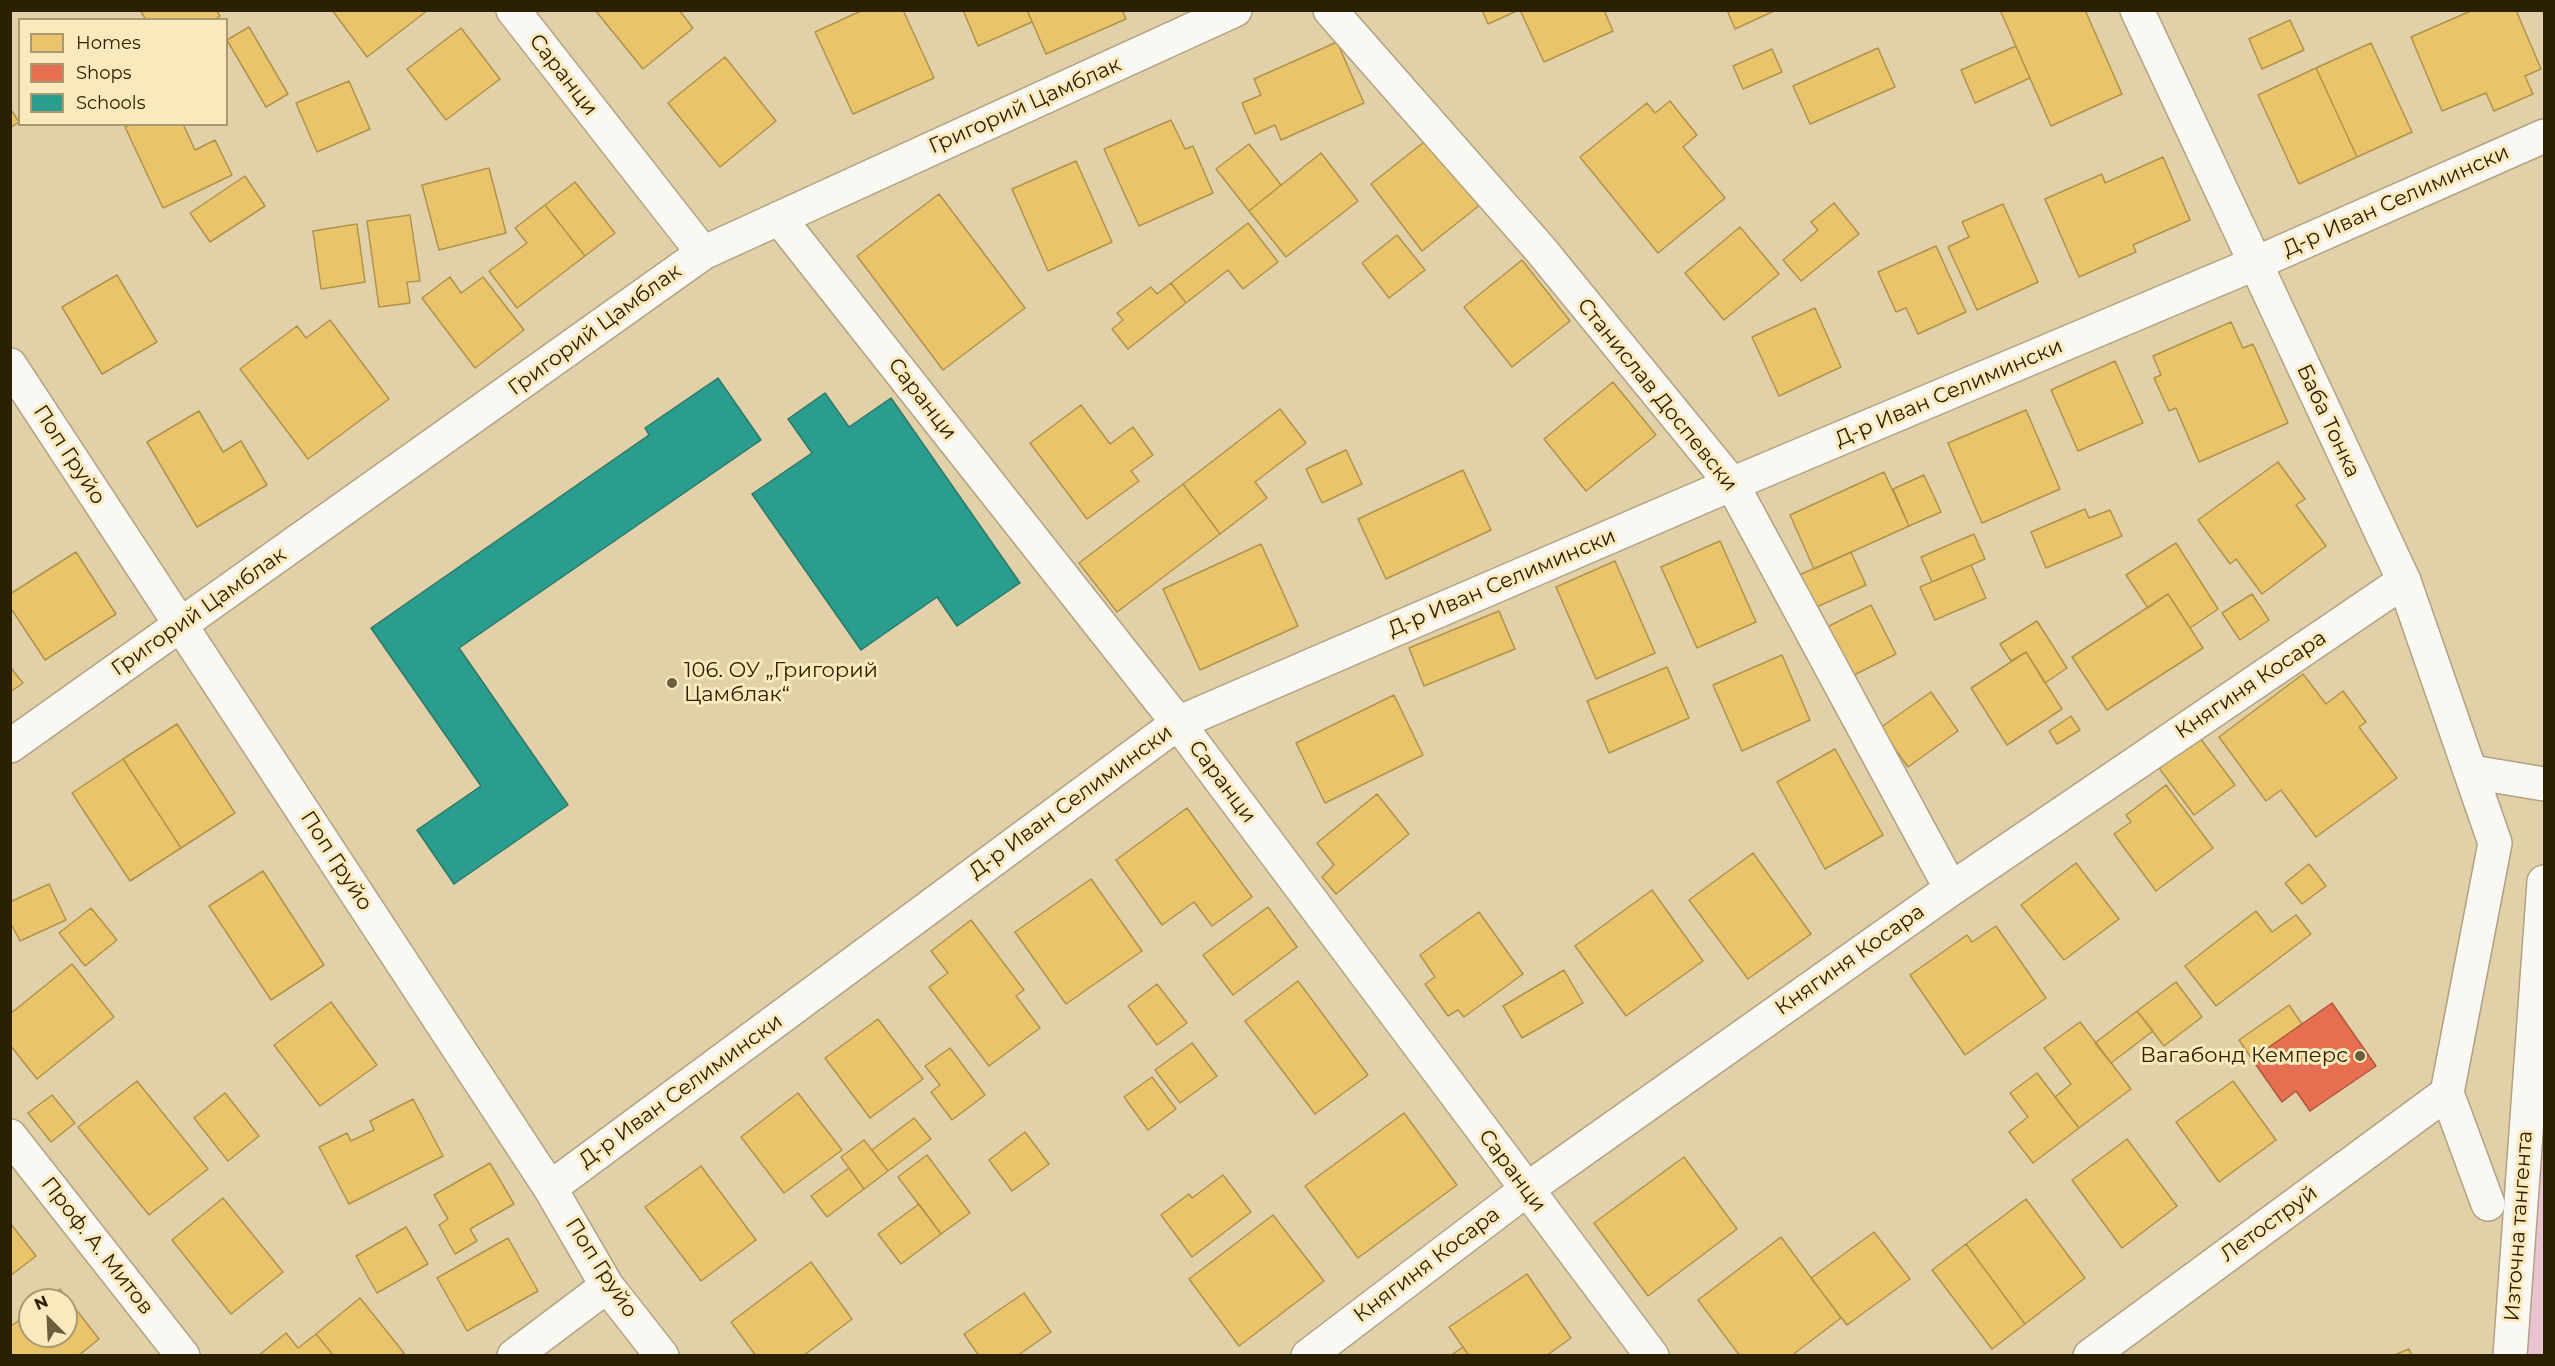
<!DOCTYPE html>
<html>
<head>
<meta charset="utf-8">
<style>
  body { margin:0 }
  #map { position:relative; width:2555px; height:1366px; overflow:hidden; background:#e1d0a8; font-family:Montserrat,sans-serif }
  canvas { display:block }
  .frame { position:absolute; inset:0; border:12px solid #2c2002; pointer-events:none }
  .legend { position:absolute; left:18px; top:18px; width:210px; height:108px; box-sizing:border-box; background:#fbe9be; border:2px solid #a89973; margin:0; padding:8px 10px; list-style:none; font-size:18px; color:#2c2002 }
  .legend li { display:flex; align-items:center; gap:12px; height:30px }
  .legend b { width:30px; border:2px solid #a89973 }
  .north { position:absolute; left:18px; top:1288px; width:60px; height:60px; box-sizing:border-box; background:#fbe9be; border:2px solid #a89973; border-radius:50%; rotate:336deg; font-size:16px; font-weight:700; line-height:24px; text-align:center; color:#2c2002 }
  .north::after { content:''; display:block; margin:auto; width:21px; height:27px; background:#6b5e3c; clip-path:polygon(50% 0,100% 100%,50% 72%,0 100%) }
</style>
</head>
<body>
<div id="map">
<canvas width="2555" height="1366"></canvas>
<div class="frame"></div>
<ul class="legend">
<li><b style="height:16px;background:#e9c46a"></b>Homes</li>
<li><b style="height:16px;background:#e76f51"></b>Shops</li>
<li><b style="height:16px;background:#2a9d8f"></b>Schools</li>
</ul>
<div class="north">N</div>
</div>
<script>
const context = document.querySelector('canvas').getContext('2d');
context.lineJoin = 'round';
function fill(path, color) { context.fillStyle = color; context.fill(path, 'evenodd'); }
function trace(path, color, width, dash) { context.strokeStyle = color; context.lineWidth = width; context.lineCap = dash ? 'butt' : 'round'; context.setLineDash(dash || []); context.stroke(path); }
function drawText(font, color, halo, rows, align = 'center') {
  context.font = font + ' Montserrat,sans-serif'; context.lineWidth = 6; context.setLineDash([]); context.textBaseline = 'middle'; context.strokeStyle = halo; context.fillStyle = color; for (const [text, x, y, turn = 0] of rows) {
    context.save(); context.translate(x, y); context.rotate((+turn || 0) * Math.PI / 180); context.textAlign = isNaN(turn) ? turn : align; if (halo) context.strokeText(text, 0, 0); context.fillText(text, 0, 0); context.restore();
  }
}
fill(new Path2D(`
  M2544,882V1355L2510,1356Z`), '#ebc2d1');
const homes = new Path2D(`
  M140,10H216L220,16L214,20H146Z
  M332,10H428L367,57Z
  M595,10H679L693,28L643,69Z
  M863,10H903L934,78L853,114L815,32Z
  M963,10H1027L1032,22L978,46Z
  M1027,10H1122L1126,19L1046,54Z
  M1482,10H1519L1488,24Z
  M1520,10H1604L1613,31L1544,62Z
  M1727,10H1773L1774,11L1735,29Z
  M2000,10H2085L2122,94L2051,126Z
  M2473,10H2516L2541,69L2525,76L2533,94L2494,111L2486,93L2442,111L2411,37Z
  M2290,20L2304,50L2262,69L2249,39Z
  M249,27L288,94L266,107L227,40Z
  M461,28L500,79L446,120L407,69Z
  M1337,42L1364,103L1281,140L1275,125L1255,134L1242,103L1261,95L1254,79Z
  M2371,43L2412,132L2357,157L2316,68Z
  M2016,46L2030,78L1975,103L1961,70Z
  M1878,48L1895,87L1810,124L1793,86Z
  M1772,49L1782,72L1743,89L1733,66Z
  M725,57L776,121L720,167L668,103Z
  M2316,68L2357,157L2299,184L2258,95Z
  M349,81L370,129L317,152L296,103Z
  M1670,101L1697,135L1683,147L1725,198L1658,253L1580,157L1647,103L1655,113Z
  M10,108L19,122L10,128Z
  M1171,120L1185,149L1193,146L1213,193L1139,226L1104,149Z
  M131,124H183L195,150L215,140L232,175L163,208L125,127Z
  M1429,138L1481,204L1422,251L1371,184Z
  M1249,144L1281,185L1249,211L1216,169Z
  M1321,153L1358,201L1286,257L1249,211Z
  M2163,157L2190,220L2133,245L2136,252L2079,277L2045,199L2102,174L2105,183Z
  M1076,161L1112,242L1048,271L1012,189Z
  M489,168L506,233L439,250L422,185Z
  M245,176L265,206L210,242L190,213Z
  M575,182L615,233L585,256L545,205Z
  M939,194L1025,308L943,370L857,256Z
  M1834,203L1859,234L1801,281L1783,260L1818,230L1811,222Z
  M2003,204L2038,282L1977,310L1948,247L1969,237L1962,222Z
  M545,205L585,256L517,308L489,271L527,243L515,228Z
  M410,215L420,281L407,282L410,303L379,307L367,221Z
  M1248,223L1278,262L1243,289L1228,270L1186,303L1171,283Z
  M357,224L365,282L321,289L313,231Z
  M1740,227L1779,274L1724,320L1685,273Z
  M1397,235L1425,270L1389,298L1362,263Z
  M1936,246L1966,312L1918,334L1906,308L1896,312L1878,272Z
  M1522,260L1570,321L1512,367L1464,307Z
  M117,275L157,342L102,374L62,307Z
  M450,277L461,293L483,277L524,330L475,368L422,298Z
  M1171,283L1186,303L1128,349L1112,329L1123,320L1117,313L1151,287L1157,294Z
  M1815,308L1841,367L1779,396L1752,337Z
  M330,320L389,399L308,459L240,369L297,326L306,338Z
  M2231,322L2243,348L2253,344L2288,423L2199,462L2176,408L2169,411L2154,378L2161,375L2153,356Z
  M2115,361L2143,423L2078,451L2051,390Z
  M1613,382L1656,435L1586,491L1544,439Z
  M1081,405L1110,444L1133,427L1153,455L1131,471L1139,481L1087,519L1030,443Z
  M1280,409L1306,443L1255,482L1267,498L1220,534L1183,484Z
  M2026,410L2060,489L1982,523L1948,443Z
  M199,411L223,452L241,441L267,485L197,527L147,442Z
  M1346,450L1362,484L1322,503L1306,469Z
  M2278,462L2305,499L2296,505L2326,546L2262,594L2236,559L2230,564L2198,520Z
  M1463,470L1491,530L1386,579L1358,519Z
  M1884,472L1909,526L1814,569L1790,515Z
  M1924,475L1941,512L1909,526L1893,489Z
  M1183,484L1220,534L1117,612L1079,563Z
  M2085,509L2089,518L2110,510L2122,536L2046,568L2031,532Z
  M1974,534L1985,559L1932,582L1921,557Z
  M1720,541L1756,622L1697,648L1661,567Z
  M2176,543L2218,609L2190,628L2168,594L2148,608L2126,575Z
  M1261,544L1298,626L1200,670L1163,589Z
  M76,552L116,614L45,660L10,607V594Z
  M1851,552L1866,585L1812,609L1797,576Z
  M1615,561L1655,653L1596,679L1556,587Z
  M1971,565L1986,598L1935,620L1920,587Z
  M2168,594L2203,648L2107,710L2072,657Z
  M2252,594L2269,620L2240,640L2222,613Z
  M1871,605L1896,654L1850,677L1825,628Z
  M1499,611L1515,649L1424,686L1409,648Z
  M2037,621L2067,668L2045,683L2026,652L2011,661L2000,644Z
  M2026,652L2062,709L2007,745L1971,688Z
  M1782,655L1810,720L1742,751L1713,685Z
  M10,667L23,683L10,692Z
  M1667,667L1689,718L1609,753L1587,701Z
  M2303,674L2326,704L2343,691L2366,722L2359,727L2397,778L2316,837L2281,790L2266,801L2219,737Z
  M1931,692L1958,731L1908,767L1880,728Z
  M1394,695L1423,755L1325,803L1296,743Z
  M2071,716L2080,730L2057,744L2049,731Z
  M177,724L235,813L181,848L123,759Z
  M2200,738L2235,785L2194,815L2159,768Z
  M1835,749L1883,835L1825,869L1777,782Z
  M123,759L181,848L130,881L72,793Z
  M2166,785L2213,848L2156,891L2114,834L2131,822L2126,815Z
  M1377,794L1409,834L1336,894L1322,877L1334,865L1317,843Z
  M1187,808L1252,897L1212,926L1194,902L1162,925L1116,860Z
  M1753,853L1811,934L1748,979L1689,900Z
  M2076,863L2119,919L2064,960L2021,905Z
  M2309,864L2326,886L2302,904L2285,883Z
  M263,871L324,965L271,1000L209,906Z
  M1091,879L1142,951L1066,1004L1015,932Z
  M49,884L66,920L20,941L10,922V902Z
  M1652,890L1703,961L1626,1016L1575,946Z
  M1268,907L1297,947L1233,995L1203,955Z
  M91,908L117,940L85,966L59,933Z
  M2256,911L2272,932L2296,915L2311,934L2216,1006L2185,966Z
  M1479,912L1523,974L1464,1017L1458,1010L1448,1016L1425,984L1435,977L1420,955Z
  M971,920L1024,990L1016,996L1040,1028L989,1066L929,987L948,973L931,951Z
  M1996,926L2046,998L1965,1055L1910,975L1967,935L1972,942Z
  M72,964L114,1017L37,1079L10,1045V1014Z
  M1564,970L1583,1003L1522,1038L1503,1006Z
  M1298,981L1368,1075L1315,1114L1245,1021Z
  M2176,982L2202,1017L2164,1046L2137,1011Z
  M1157,984L1187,1023L1157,1045L1128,1006Z
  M331,1002L377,1065L320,1106L274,1045Z
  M2289,1005L2302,1024L2252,1059L2239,1040Z
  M2137,1011L2153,1031L2111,1063L2095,1043Z
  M878,1019L923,1079L870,1118L825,1058Z
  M2080,1022L2131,1089L2079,1128L2055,1097L2071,1084L2044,1048Z
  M1192,1043L1217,1076L1180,1103L1155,1070Z
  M950,1048L985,1095L952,1120L931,1092L940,1085L925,1066Z
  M2037,1073L2079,1128L2033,1163L2009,1132L2028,1117L2010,1093Z
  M1152,1077L1176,1109L1148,1130L1124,1097Z
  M137,1081L208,1169L149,1215L78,1127Z
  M2233,1081L2276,1140L2219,1182L2176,1122Z
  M225,1093L259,1136L228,1161L194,1118Z
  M798,1093L842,1150L784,1193L741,1137Z
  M52,1095L75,1123L51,1142L28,1113Z
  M413,1099L443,1156L349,1204L319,1147L347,1133L351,1141L374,1130L370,1121Z
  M1404,1113L1457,1185L1358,1258L1305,1186Z
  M914,1118L931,1139L888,1171L872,1150Z
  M1025,1132L1049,1164L1012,1191L989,1160Z
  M2127,1139L2177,1206L2122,1248L2072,1180Z
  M864,1140L888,1171L864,1189L841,1157Z
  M927,1155L970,1213L941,1234L898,1177Z
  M1684,1157L1737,1229L1648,1296L1594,1223Z
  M490,1163L514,1204L470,1229L477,1241L455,1254L439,1225L448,1219L434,1195Z
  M701,1166L756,1240L701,1281L645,1207Z
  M849,1168L864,1189L827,1217L811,1196Z
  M1223,1175L1251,1212L1192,1257L1161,1215L1189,1194L1192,1198Z
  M223,1198L283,1272L231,1314L172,1240Z
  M2026,1199L2085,1278L2025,1324L1966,1244Z
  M919,1204L941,1234L901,1264L878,1234Z
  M1273,1215L1324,1281L1239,1346L1189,1279Z
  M10,1223L36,1256L10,1276Z
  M406,1227L428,1264L377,1293L356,1256Z
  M1874,1232L1910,1279L1847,1325L1811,1278Z
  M1781,1237L1841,1318L1791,1356H1740L1698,1300Z
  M508,1238L538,1291L467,1331L437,1278Z
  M1966,1244L2025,1324L1992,1349L1932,1270Z
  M811,1262L852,1319L803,1356H756L731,1322Z
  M1527,1274L1571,1338L1546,1356H1469L1449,1327Z
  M60,1289L99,1339L78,1356H10V1327L30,1312V1336H66V1300H45Z
  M1024,1293L1051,1332L1017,1356H979L964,1334Z
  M360,1298L404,1353L400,1356H334L316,1334Z
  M286,1333L298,1348L316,1334L334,1356H258Z
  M1463,1347L1469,1356H1450Z
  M2409,1349L2412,1356H2392Z`);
fill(homes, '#e9c46a');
trace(homes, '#b0934b', 1.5);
const shops = new Path2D(`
  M2332,1003L2376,1066L2310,1111L2296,1091L2282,1102L2252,1059Z`);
fill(shops, '#e76f51');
trace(shops, '#af5739', 1.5);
const schools = new Path2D(`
  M718,378L761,440L459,648L568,805L454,884L417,830L481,786L371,628L649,435L645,428Z
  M825,393L849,427L891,398L1020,583L957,626L937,597L861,650L752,494L812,453L788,419Z`);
fill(schools, '#2a9d8f');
trace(schools, '#2b7865', 1.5);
const minor = new Path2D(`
  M513,10L703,253
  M1330,10L1540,249L1732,484L1951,889
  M2137,10L2404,581L2495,843L2447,1093L2488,1204
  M779,218L1178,723L1652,1356
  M10,365L550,1188L607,1286L662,1356
  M10,746L703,253L1235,10
  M2472,772L2544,784
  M10,1136L183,1356
  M550,1188L1178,723L1732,484L2254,264L2544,136
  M514,1356L607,1286
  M1308,1356L1526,1190L1951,889L2404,581
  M2090,1356L2447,1093`);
const tertiary = new Path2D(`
  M2510,1356L2544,882`);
trace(minor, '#b0a282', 36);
trace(tertiary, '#b0a282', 36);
trace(minor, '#faf8f2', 33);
trace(tertiary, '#faf8f2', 33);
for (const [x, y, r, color] of [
  [672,683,6,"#6b5e3c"],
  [2360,1056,6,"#6b5e3c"]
]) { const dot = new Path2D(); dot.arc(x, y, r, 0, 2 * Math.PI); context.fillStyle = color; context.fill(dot); trace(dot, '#fbe9be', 2); }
drawText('21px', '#2c2002', '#fbe9be', [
  ["Саранци",563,75,52],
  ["Григорий Цамблак",1025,106,-24],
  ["Д-р Иван Селимински",2396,201,-24],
  ["Григорий Цамблак",595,330,-36],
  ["Д-р Иван Селимински",1949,393,-23],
  ["Станислав Доспевски",1657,395,51],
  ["Саранци",922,399,52],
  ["Баба Тонка",2328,421,65],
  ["Поп Груйо",69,455,57],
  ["Д-р Иван Селимински",1502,583,-23],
  ["Григорий Цамблак",199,612,-35],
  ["Княгиня Косара",2251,685,-34],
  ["Саранци",1222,782,53],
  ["Д-р Иван Селимински",1071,802,-36],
  ["Поп Груйо",336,861,57],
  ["Княгиня Косара",1850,960,-35],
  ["Д-р Иван Селимински",681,1091,-36],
  ["Саранци",1512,1171,53],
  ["Летоструй",2269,1224,-36],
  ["Източна тангента",2519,1226,-86],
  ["Проф. А. Митов",97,1246,52],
  ["Княгиня Косара",1427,1265,-37],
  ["Поп Груйо",601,1268,57]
]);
drawText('21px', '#2c2002', '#fbe9be', [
  ["106. ОУ „Григорий",684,671],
  ["Цамблак“",684,695],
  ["Вагабонд Кемперс",2348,1056,"right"]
], 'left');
</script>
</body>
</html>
